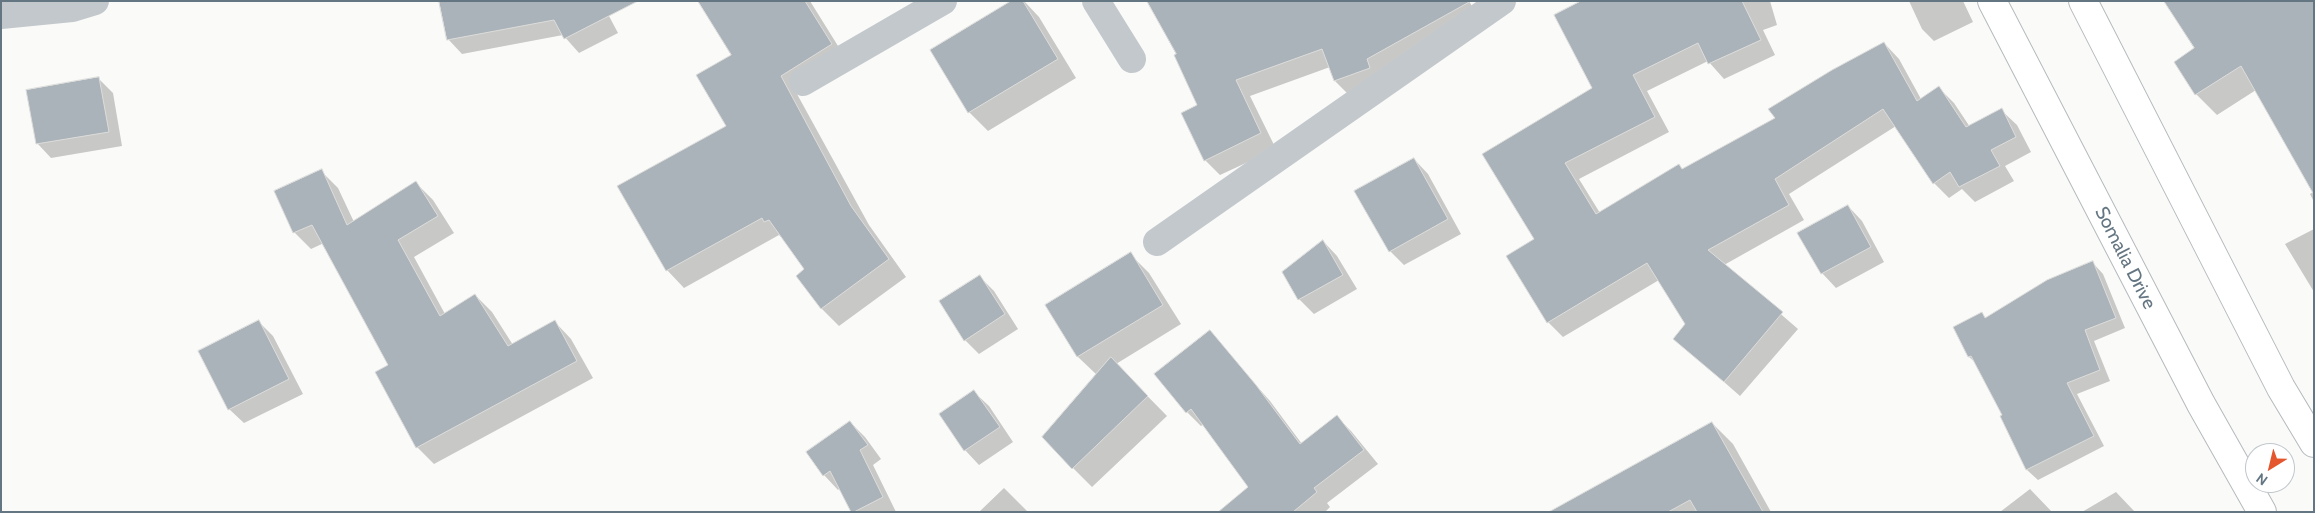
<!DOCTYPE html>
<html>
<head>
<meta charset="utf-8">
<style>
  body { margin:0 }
  #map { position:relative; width:2315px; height:513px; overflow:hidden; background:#fafaf8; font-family:Cabin,sans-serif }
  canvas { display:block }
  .frame { position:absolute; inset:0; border:2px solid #657683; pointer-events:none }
  .north { position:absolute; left:2245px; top:443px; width:50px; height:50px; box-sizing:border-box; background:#fff; border:1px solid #c1c8cd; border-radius:50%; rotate:216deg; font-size:14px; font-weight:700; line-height:20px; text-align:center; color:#657683 }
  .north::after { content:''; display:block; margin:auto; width:18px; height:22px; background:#e4572e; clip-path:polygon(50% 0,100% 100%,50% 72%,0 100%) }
</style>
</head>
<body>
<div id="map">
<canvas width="2315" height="513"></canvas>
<div class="frame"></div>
<div class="north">N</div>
</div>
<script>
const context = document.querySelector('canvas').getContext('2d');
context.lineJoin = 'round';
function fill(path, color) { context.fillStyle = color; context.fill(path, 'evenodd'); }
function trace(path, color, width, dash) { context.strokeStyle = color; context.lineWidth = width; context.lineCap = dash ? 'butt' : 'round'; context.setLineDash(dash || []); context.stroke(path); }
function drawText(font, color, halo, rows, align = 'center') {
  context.font = font + ' Cabin,sans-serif'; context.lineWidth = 5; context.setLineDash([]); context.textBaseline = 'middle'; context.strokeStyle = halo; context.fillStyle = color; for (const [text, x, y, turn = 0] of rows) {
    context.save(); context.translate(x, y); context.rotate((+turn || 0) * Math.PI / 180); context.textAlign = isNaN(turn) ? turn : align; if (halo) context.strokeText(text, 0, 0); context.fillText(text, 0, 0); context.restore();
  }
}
fill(new Path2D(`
  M601,1L618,33L579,53L563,35L462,54L448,39Z
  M699,1H810L848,62L797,94L869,225L906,277L839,326L821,308L806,270L784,239L779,235L684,288L667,270L727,127L732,55Z
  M1014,1H1024L1039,17L1076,78L988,131L969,112Z
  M1469,1L1480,20L1350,96L1335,81L1330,67L1250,96L1276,149L1220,175L1205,160L1198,106L1175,56Z
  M1584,1H1770L1777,25L1763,30L1775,55L1724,79L1708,61L1647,91L1669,132L1579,179L1600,213L1678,165L1683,170L1776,119L1884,43L1899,59L1921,99L1939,88L1954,103L1970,127L2001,110L2017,125L2031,152L2005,166L2014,181L1975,202L1962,189L1949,198L1934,183L1896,126L1789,194L1804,220L1724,265L1798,329L1740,396L1675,339L1687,324L1659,280L1563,337L1548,322L1536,240L1483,154L1594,89Z
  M1909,1H1963L1973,22L1934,41L1922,29Z
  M2314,1V202L2310,194L2313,192L2256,90L2217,115L2196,94V49Z
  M99,79L113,93L122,146L51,158L37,143Z
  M1414,159L1428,174L1461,234L1404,265L1390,251Z
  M321,171L338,188L354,222L416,183L433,200L454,233L414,257L445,314L475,295L492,312L513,345L555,322L571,339L593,378L434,464L417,447L390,365L324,243L311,249L294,232Z
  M1848,206L1862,221L1884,262L1836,288L1822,273Z
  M2314,229V292L2285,244Z
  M1323,241L1337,256L1357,289L1314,314L1299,299L1284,272Z
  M1130,254L1149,273L1181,324L1116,364L1167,416L1092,487L1073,468L1097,375L1078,357L1047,305Z
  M2093,263L2103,274L2125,328L2094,341L2110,381L2077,394L2104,446L2038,480L2027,470L2002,417L2004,416L1976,363L1969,357L1982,314L1986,318Z
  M980,277L994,291L1018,329L979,354L965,340Z
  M259,322L273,336L303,394L244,423L229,409Z
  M1209,332L1270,401L1302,444L1337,417L1351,431L1378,464L1327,503L1330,507L1325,512H1220L1250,487L1204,424L1201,426L1187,412Z
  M974,392L989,406L1013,442L979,465L965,450Z
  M850,422L865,437L881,459L873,465L896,512H852L840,488L838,490L824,475Z
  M1712,423L1733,444L1771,512H1571Z
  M1004,488L1028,512H979Z
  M2030,489L2052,512H2000Z
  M2116,492L2135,512H2082Z`), '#0003');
const building = new Path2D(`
  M439,1H638L564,39L554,20L447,40Z
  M698,1H805L832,44L781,76L851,206L889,259L821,309L796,276L804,269L769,220L764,222L762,218L666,271L617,186L726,126L696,75L731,55Z
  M1011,1H1023L1058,59L968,113L930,50Z
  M1147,1H1471L1367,59L1370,68L1334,81L1322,49L1236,80L1261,133L1204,161L1181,113L1197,105L1174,55L1176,54Z
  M1581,1H1742L1761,40L1708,64L1698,43L1633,75L1655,117L1565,163L1596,214L1679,164L1682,169L1775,118L1768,109L1832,70L1884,42L1917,101L1939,86L1966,127L2002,108L2016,137L1991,150L2000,166L1959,187L1950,172L1933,184L1883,109L1775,179L1789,205L1708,250L1783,312L1724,382L1673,339L1685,324L1647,263L1547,323L1506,256L1534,239L1482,154L1592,88L1554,15Z
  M2164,1H2314V195L2241,66L2195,95L2174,62L2194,48Z
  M99,77L109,132L36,144L26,90Z
  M1414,158L1448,219L1389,252L1354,191Z
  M322,169L347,225L416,181L438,216L398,240L440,316L475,294L508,346L555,320L577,361L416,448L375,372L388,365L312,225L293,233L274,191Z
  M1848,205L1871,247L1821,274L1797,233Z
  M1323,240L1343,275L1298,300L1282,272Z
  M1131,252L1163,305L1077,357L1045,305Z
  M2093,261L2116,318L2085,330L2100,370L2067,383L2094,436L2026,470L2000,416L2002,415L1971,356L1968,357L1953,327L1982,312L1985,318L2047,280Z
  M980,275L1005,314L964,341L939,301Z
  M259,320L289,379L228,410L198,351Z
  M1210,330L1256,385L1300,444L1337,415L1364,450L1314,488L1317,492L1293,512H1218L1248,487L1191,409L1186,413L1154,374Z
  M1111,357L1148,396L1072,469L1042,437Z
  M974,390L1000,427L964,451L939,414Z
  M850,421L868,445L860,450L883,497L854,512H851L830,471L823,476L806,452Z
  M1712,422L1763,512H1697L1690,500L1668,512H1549Z`);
fill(building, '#aab3b9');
trace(building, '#dcdcda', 1);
const primary = new Path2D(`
  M1992,1L2201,404L2262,512
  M2083,1L2281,388L2314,443`);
trace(primary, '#b5babe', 30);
trace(new Path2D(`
  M1096,1L1132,59
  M1,15L72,8L95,1
  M803,82L943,1
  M1157,242L1502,1`), '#c3c8cc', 28);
trace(primary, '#fff', 28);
drawText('19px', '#657683', '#fff', [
  ["Somalia Drive",2125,258,63]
]);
</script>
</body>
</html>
